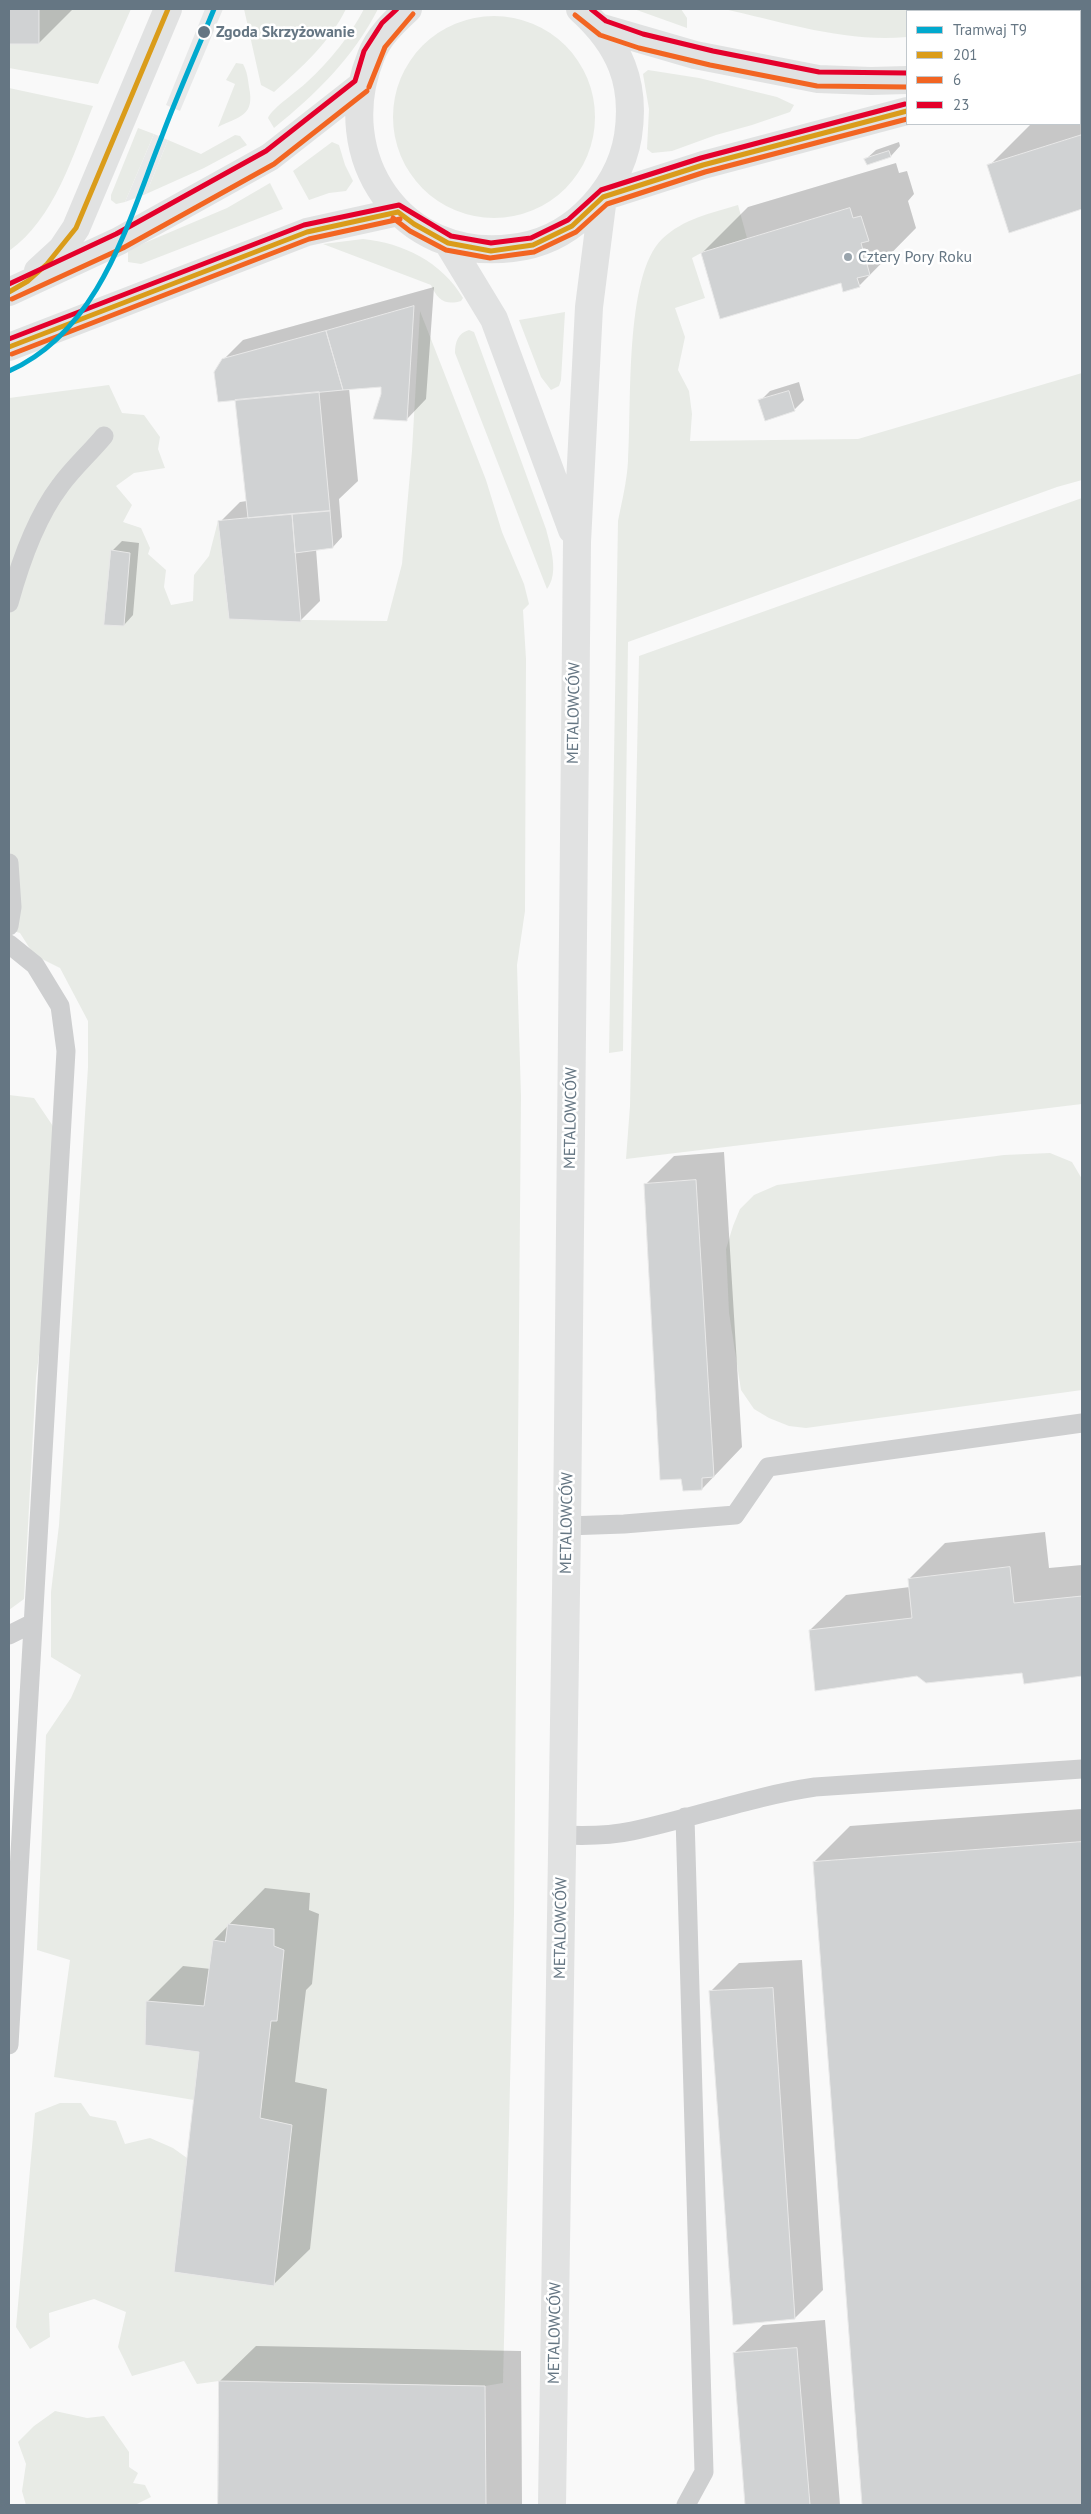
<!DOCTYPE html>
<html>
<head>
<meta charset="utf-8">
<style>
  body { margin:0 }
  #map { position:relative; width:1091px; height:2514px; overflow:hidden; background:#f9f9f9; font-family:"PT Sans",sans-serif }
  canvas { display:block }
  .frame { position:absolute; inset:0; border:10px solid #657683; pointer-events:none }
  .legend { position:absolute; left:906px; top:10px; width:175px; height:115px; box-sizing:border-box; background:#fff; border:1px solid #c1c8cd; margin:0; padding:6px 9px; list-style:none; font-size:15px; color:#657683 }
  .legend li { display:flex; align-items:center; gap:10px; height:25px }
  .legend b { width:25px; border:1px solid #c1c8cd }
</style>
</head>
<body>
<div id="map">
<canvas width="1091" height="2514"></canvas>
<div class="frame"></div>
<ul class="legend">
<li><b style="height:6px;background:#00a9ce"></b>Tramwaj T9</li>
<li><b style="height:6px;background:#da9c1a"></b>201</li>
<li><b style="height:6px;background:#f26522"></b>6</li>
<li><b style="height:6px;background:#e4002b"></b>23</li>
</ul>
</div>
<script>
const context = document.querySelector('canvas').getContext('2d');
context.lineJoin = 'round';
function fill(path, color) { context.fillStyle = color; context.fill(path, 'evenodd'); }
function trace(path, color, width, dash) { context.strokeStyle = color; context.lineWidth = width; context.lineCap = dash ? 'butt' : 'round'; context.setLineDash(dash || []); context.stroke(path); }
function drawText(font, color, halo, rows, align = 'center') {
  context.font = font + ' "PT Sans",sans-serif'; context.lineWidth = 5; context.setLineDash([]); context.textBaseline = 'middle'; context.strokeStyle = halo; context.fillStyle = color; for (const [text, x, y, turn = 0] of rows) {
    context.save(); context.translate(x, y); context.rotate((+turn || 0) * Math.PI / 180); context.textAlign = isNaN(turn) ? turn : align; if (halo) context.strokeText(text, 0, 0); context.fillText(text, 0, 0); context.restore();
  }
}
fill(new Path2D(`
  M205,9H223L180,111L166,105Z
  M154,134L168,140L146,194L125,202Z`), '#e8e9e9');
fill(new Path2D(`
  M39,9H131L98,84L9,68V44H39Z
  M244,9H346C330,42 301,68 274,92L261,85Z
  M364,9H378C353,58 316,94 274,128L268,118C272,108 298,91 307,82C330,61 350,36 364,9Z
  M634,9H681L687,18V28Z
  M724,9H1032L1025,11H907V37C846,43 783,22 724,9Z
  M393 117a101 101 0 1 1 202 0a101 101 0 1 1-202 0Z
  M236,63L243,64C247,71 248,79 249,87C255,116 240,116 218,127L235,84L226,80Z
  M648,70L699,78L777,97L794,105L790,112L752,125L716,135L672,151L652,153L647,149L649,109L643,74Z
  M9,88L93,106C72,157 55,218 9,251Z
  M138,128L154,134L125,202L116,204L111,200V195Z
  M235,135L240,136L247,145L204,168L146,194L168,140L201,154Z
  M332,142L339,145L345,165L353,181L346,191L329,193L309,200L293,171Z
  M270,183L283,209L141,264L128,262V252L135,247L227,208Z
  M738,205L747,238L701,253L692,258L705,298L675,308L685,337L678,370L689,391L692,414L690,441L858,439L1082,373V480L1057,487L628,642L623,1051L609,1053L618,521C622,501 627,481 628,461C632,407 624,276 662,239C683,219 711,213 738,205Z
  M363,239C403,243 442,262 463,298L461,301C445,306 437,299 431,285L323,244Z
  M420,311L486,480L502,532L524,584L529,604L523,610L526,659L525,911L517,965L521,1096L514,1913L503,2383L485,2386L219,2381L197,2384L184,2361L132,2376L118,2347L126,2312L94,2299L49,2313L50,2337L30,2349L16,2327L35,2113L60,2103H81L90,2116L116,2121L125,2144L150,2138L173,2148L187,2158L174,2272L274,2286L292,2125L260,2118L271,2021H277L284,1950L274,1946V1929L228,1924L225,1942L213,1940L204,2006L146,2002L145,2045L199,2052L194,2100L54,2077L70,1960L37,1950L46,1735L71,1698L81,1675L51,1657V1592L59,1525L88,1067V1021L60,968L34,955L20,933L9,930V398L109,385L122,413L144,415L160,437L158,449L165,468L134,473L116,486L132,505L123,522L141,528L150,548L148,554L166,570L164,587L171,605L193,601L194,575L209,556L218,521L229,619L387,621L402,564L412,451Z
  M565,312L561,380L559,386L551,390L541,377L519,320Z
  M469,330L474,332L480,348L546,529C551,548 559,573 547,589L455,353C455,342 458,333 469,330Z
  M1082,498V1104L626,1159L630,1106L639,656Z
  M9,1095L34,1098L61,1138L50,1268L36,1378L24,1599L9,1610Z
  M1050,1153L1072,1162L1082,1179V1390L806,1428L789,1426L769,1418L754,1409L741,1390L729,1313L726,1249L733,1226L740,1209L754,1195L777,1185L1004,1155Z
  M55,2411L87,2418L104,2416L129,2452V2467L138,2473L133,2483L145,2485L151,2497L135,2505H26L22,2491L26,2464L18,2442L34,2426Z`), '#e8ebe6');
fill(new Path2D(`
  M9,9H73L39,43H9Z
  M1082,105V208L1009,231L989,166L1031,124H1080V106Z
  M899,142L900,146L891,156L866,159L876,150Z
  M896,163L899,173L907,171L914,194L908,201L916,228L859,286L702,253L748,207Z
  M434,287L426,399L407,419L383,395L382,385L349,388L358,481L339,499L342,537L333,547L316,549L320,601L301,620L220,522L240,502L247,501L237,399L223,360L243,340Z
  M799,382L804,400L794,410L760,401L770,391Z
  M122,541L139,543L133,615L124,625L112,551Z
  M724,1152L742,1447L702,1489L645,1185L674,1156Z
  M1045,1532L1049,1568L1082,1565V1675L1025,1683L1023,1672L918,1675L810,1630L846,1595L910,1587L909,1579L945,1543Z
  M1082,1809V2505H863L814,1862L850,1826Z
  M265,1888L310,1893L309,1910L319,1914L312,1984L306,1990L295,2082L327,2089L310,2249L274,2284L200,2051L147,2002L183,1966L211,1969L214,1940Z
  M802,1960L823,2290L795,2318L710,1992L739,1963Z
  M825,2320L840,2505H747L734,2353L763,2325Z
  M256,2346L521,2351L522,2505H219L220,2381Z`), '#0003');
const building = new Path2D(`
  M9,9H39V44H9Z
  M1082,135V209L1009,233L987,165Z
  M889,151L891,157L867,165L864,159Z
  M850,208L853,218L861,216L869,241L861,243L870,275L857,278L860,287L843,292L841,283L720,319L701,253Z
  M414,306L407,421L373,419L381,394V387L343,390L326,331Z
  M326,331L343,390L218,402L214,372L222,359Z
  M789,391L795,411L765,421L758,400Z
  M319,392L330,511L248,518L235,400Z
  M330,511L333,548L295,553L292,514Z
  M292,514L301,622L229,619L218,521Z
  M111,550L130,553L124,626L104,625Z
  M696,1180L714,1477L702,1478V1490L683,1491L681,1479L660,1480L644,1184Z
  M1010,1567L1014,1603L1082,1596V1676L1024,1684L1022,1673L926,1683L917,1676L815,1691L809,1630L912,1618L908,1579Z
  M1082,1842V2505H862L813,1862Z
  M228,1924L274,1929V1946L284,1950L277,2021H271L260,2118L292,2125L274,2286L174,2272L199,2052L145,2045L146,2001L204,2006L213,1940L225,1942Z
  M773,1988L795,2319L733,2325L709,1991Z
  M797,2348L810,2505H745L733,2353Z
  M219,2381L485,2386L486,2505H218Z`);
fill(building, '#d0d2d3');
trace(building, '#e8e8e8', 1);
trace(new Path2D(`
  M9,603C20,563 35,519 60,486C73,468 90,453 104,436
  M9,863L12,907L9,926
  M9,944L35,965L60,1006L66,1051L9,2045
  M567,1526L624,1524L735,1515L768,1467L1082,1423
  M9,1635L33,1623
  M685,1817L704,2472L686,2505
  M562,1835C586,1836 609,1836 632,1831C694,1818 753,1796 815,1787L1082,1769`), '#cecfd0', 19);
trace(new Path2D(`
  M408,9C394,22 378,37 371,56C330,157 401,262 512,248C540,245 565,233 585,214C608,192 623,167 628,136C636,83 620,45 580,9
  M602,28L695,55L818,79L871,81L907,80
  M1080,51H1082
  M603,197L703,165L907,111
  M448,243L494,319L572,530
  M38,271L62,249L76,228L168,9
  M9,292L119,241L270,157L362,85
  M9,347L307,232L398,212
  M552,2505L567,1526L577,542L589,307L603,197`), '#e1e2e2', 28);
trace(new Path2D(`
  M398,212L414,224L448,243L491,251L533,245L572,226L603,197L703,165L907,111
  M9,292L28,281L47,264L76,228L168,9
  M9,347L307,232L398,212`), '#da9c1a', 5);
trace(new Path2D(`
  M575,15L600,35L639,48L710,65L817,86L907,87
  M369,87L385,47L413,14
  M393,218L410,231L446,250L490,258L534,252L576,232L607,204L705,172L907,119
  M12,299L123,248L274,164L367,91
  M12,354L309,239L400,219`), '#f26522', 5);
trace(new Path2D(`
  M591,9L606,21L643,34L713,51L819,72L907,73
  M9,284L116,234L266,151L355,81L364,51L382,23L397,9
  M9,339L304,225L399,205L451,236L491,243L531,238L568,220L601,190L701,158L905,104`), '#e4002b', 5);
trace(new Path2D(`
  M9,371C101,330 128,221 162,136C178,93 197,51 214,9`), '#00a9ce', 5);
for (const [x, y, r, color] of [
  [204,32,7,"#657683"],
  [848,257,5,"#99a4ac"]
]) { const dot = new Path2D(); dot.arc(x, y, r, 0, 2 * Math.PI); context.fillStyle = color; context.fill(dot); trace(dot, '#fff', 2); }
drawText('bold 16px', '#657683', '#fff', [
  ["Zgoda Skrzyżowanie",216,32]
], 'left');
drawText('16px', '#657683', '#fff', [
  ["Cztery Pory Roku",858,257]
], 'left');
drawText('16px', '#657683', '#fff', [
  ["METALOWCÓW",574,713,-89],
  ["METALOWCÓW",571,1118,-89],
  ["METALOWCÓW",567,1523,-89],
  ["METALOWCÓW",561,1928,-89],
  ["METALOWCÓW",555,2333,-89]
]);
</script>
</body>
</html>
